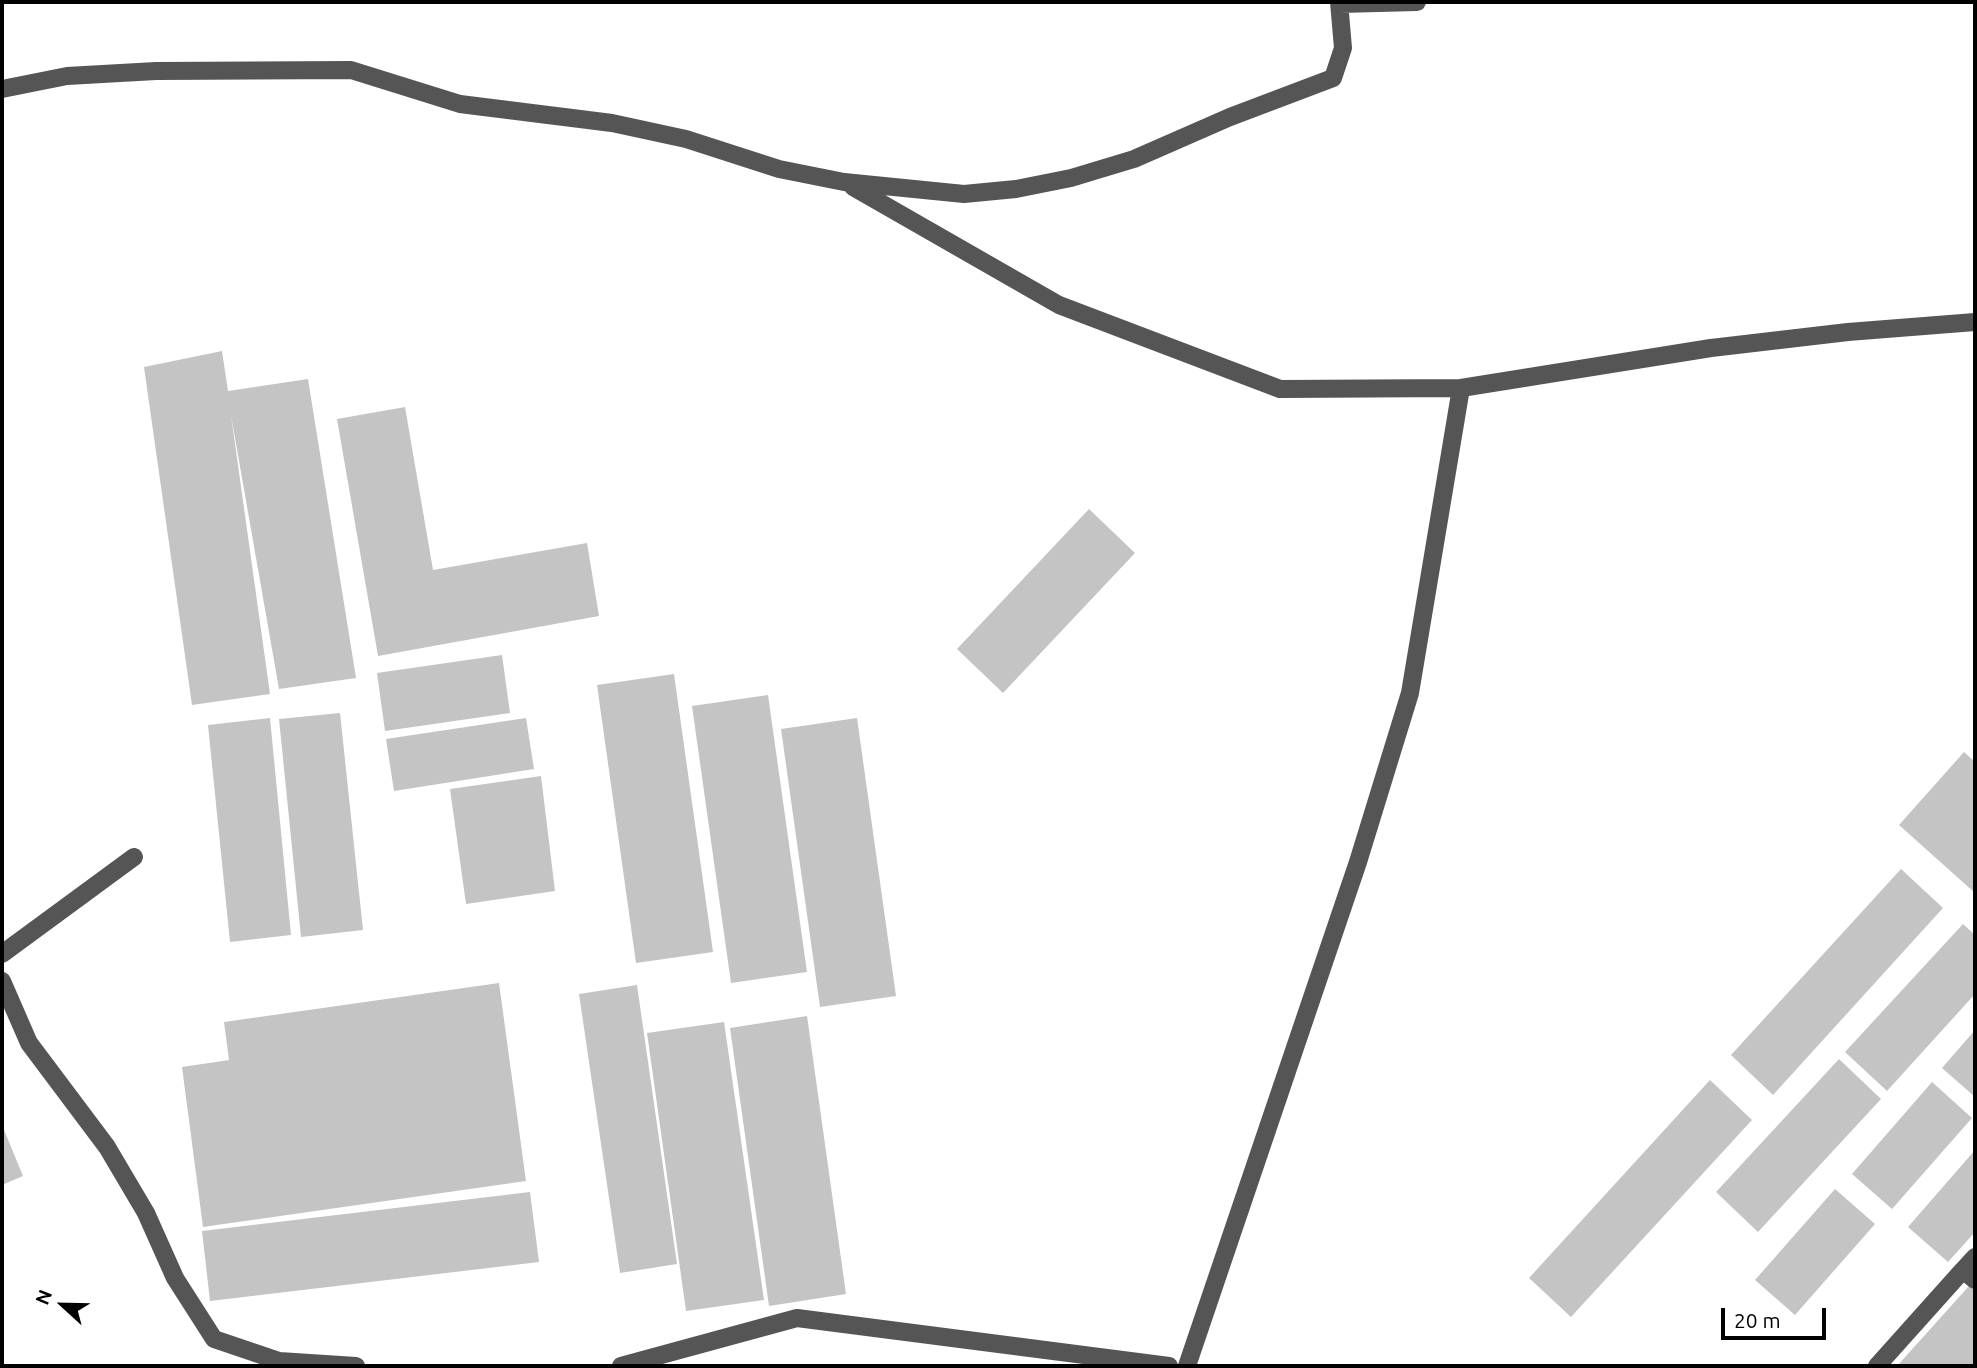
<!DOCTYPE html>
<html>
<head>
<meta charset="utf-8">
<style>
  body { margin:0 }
  #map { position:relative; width:1977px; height:1368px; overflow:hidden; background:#fff; font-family:Ubuntu,sans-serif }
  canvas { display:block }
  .frame { position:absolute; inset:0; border:4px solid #000; pointer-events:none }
  .north { position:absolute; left:28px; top:1270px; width:70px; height:70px; -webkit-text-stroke:5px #fff; paint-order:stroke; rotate:292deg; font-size:19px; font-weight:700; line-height:28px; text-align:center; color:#000 }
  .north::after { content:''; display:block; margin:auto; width:24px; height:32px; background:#000; clip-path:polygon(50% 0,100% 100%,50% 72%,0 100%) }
  .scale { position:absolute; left:1721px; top:1308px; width:105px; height:32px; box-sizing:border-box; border:4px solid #000; border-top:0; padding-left:9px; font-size:21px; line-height:24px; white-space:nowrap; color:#000; -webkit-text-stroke:5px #fff; paint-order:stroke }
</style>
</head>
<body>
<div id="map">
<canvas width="1977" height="1368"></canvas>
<div class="frame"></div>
<div class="north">N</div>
<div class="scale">20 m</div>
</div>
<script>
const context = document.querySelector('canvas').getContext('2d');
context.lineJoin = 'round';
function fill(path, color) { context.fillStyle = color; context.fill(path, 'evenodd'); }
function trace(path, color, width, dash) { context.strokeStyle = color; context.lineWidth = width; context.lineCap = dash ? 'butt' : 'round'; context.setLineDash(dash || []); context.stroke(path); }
fill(new Path2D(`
  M222,351L228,391L308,379L356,678L279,689L231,415L270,694L192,705L144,367Z
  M405,407L433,570L587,543L599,616L378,656L337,419Z
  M1089,509L1135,553L1003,693L957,649Z
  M502,655L510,713L385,731L377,673Z
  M674,674L713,952L636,963L597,685Z
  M768,695L807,972L731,983L692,706Z
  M340,713L363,930L301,937L279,719Z
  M270,718L291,935L230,942L208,725Z
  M526,718L534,769L394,791L386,739Z
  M857,718L896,996L820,1007L781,729Z
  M1964,752L1975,762V893L1899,825Z
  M541,776L555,891L466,904L450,789Z
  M1901,869L1943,908L1773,1095L1731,1055Z
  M1963,924L1975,935V994L1887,1091L1845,1052Z
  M499,983L526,1181L203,1227L182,1067L229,1060L224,1022Z
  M637,985L677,1264L620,1273L579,994Z
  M807,1016L846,1294L769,1306L730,1028Z
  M724,1022L764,1300L686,1311L647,1033Z
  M1975,1030V1097L1942,1068Z
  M1839,1059L1881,1099L1758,1232L1716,1192Z
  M1710,1080L1752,1120L1571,1317L1529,1278Z
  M1932,1082L1972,1118L1892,1209L1852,1174Z
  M2,1125L23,1176L2,1185Z
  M1975,1150V1232L1948,1262L1908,1227Z
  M1835,1189L1875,1224L1795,1315L1755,1280Z
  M530,1192L539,1262L210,1301L202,1231Z
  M1969,1286L1975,1291L1973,1366H1897Z`), '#c4c4c4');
trace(new Path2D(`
  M1340,4L1417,2
  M2,89L67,76L156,71L351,70L460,104L612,123L686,139L779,169L844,182L964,194L1016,189L1071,178L1134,159L1230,117L1333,78L1343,48L1339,2
  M853,187L1059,305L1280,389L1461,388L1711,348L1848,332L1975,322
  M2,954L134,857
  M2,981L29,1043L107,1147L146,1213L175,1278L214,1339L279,1361L356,1366
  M1963,1270L1975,1257
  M621,1366L797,1318L1169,1366
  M1187,1366L1358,862L1410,693L1461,388
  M1877,1366L1963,1270L1975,1280`), '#555', 18);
</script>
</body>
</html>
